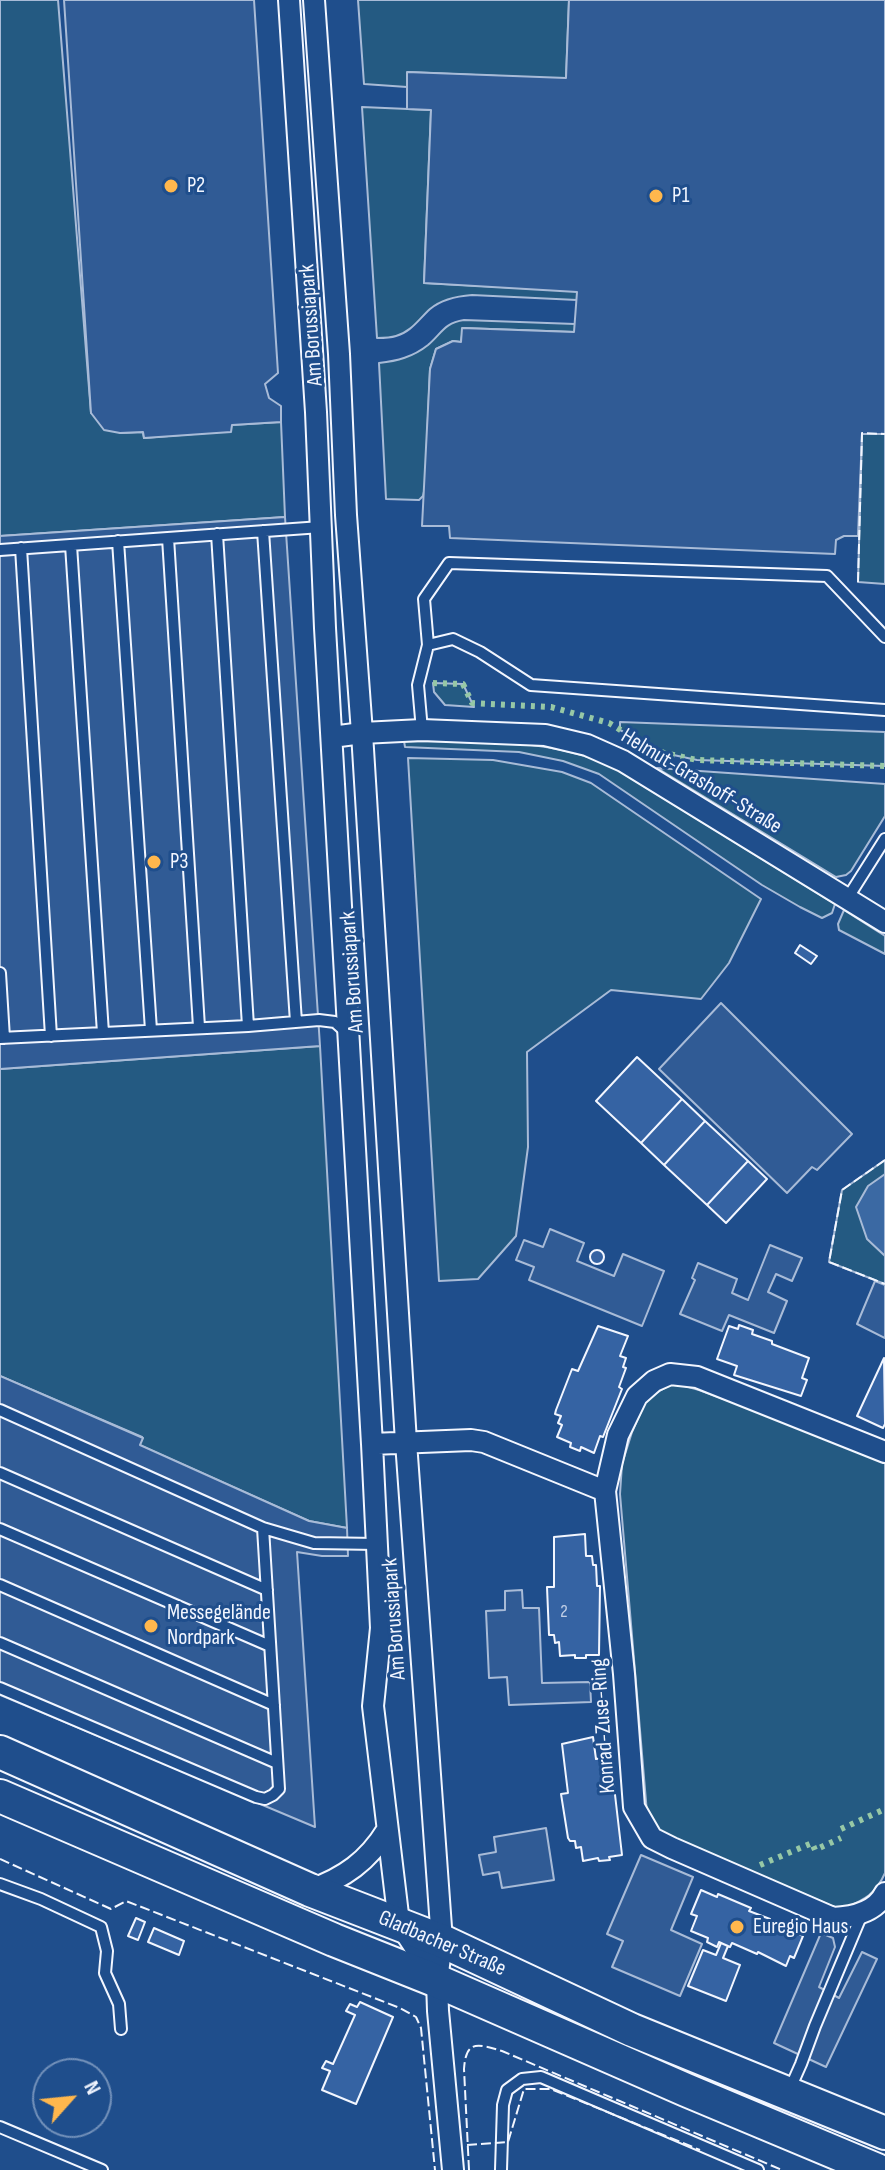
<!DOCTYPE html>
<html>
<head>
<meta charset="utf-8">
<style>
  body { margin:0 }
  #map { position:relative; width:885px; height:2170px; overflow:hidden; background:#1f4e8c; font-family:"Sofia Sans Condensed",sans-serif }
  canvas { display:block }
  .north { position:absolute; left:32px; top:2058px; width:80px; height:80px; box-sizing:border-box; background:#1f4e8c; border:2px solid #7391ba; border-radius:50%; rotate:63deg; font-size:22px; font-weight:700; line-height:32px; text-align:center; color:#f2f6ff }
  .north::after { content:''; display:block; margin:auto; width:28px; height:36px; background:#ffb74d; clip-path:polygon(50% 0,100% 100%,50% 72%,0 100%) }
</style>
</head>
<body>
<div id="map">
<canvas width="885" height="2170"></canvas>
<div class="north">N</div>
</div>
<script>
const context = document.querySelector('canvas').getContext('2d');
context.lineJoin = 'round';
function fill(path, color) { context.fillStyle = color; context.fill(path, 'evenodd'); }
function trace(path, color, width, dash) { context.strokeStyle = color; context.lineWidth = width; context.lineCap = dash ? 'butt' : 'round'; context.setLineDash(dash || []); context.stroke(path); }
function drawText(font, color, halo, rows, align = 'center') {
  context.font = font + ' "Sofia Sans Condensed",sans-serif'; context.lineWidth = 6; context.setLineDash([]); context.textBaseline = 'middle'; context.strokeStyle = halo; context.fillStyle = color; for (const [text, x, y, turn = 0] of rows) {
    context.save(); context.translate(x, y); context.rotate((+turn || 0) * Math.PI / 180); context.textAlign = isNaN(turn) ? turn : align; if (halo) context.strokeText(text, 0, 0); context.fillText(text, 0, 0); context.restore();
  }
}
const green = new Path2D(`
  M0,0H58L91,413L120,433L143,432L144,438L231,431V425L281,422L285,517L0,536Z
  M358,0H569L566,79L408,72L407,87L364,84Z
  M362,107L431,110L424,283L577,291V300L472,295C458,296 442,299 430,309C419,319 411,332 396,336C390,338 383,338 377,338Z
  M464,320L575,324V332L463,328L461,342L453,341L436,349L430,369L425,487L423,496L419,500L386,499L379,363C397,361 413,357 428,345C442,333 444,323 464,320Z
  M862,433L885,434V584L858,582Z
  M433,683L463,684L474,707L445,705L434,692Z
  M620,722L885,732V766L697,760L664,753L620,730Z
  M404,741C474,742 546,737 611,766L835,904L832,913L822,918L800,907L762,885L599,774L563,761L519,752L405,747Z
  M408,758L493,760L562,772L591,783L761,899L729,963L701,999L611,990L527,1052L528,1147L516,1236L478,1279L439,1281Z
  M657,768L885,784V816L851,871L846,875L836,877Z
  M844,910L885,936V954L839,930L838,924Z
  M320,1046L347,1528L309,1521L139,1445L142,1437L0,1376V1069Z
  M885,1160V1284L829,1262L842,1190Z
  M674,1383L699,1390L856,1447L885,1460V1873C875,1896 863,1900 841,1910L657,1831L647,1813L620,1494L622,1464L632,1432L647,1398Z`);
fill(green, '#245a82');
trace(green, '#a8bbd7', 2);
const parking = new Path2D(`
  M64,0H254L278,373L265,384L269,398L281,406V422L232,425L231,432L144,438L143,432L120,433L104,430L91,413Z
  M569,0H885V434H862L858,536H844L836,540L835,554L450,538L449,526H422L430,369L436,349L453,341L461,342L462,328L574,332L577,292L424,283L431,110L407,109V72L566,78Z
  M285,517L320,1046L0,1069V536Z
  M721,1003L852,1134L817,1170L812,1167L787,1193L659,1069Z
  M550,1229L584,1243L577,1261L614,1276L623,1254L664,1271L642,1326L529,1280L534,1267L516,1260L524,1240L543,1247Z
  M770,1245L802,1258L792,1281L776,1274L768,1292L787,1301L774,1333L729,1315L722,1331L680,1314L695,1280L692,1278L698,1263L737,1279L732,1293L748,1300Z
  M875,1281L885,1285V1338L857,1324Z
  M0,1376L143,1438L140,1445L309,1521L347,1528L348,1556H322L297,1552L315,1827L0,1695Z
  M522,1590L523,1608H539L542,1683L590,1682L591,1702L509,1705L507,1677L489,1678L486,1611L505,1610V1591Z
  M546,1828L554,1880L502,1888L499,1872L483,1875L479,1855L496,1852L494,1837Z
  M641,1855L693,1877L671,1930L702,1944L680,1996L612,1967L623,1941L607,1934Z
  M821,1933L833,1938L835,1947L819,1987L839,1998L862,1952L877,1959L826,2067L774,2043Z`);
fill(parking, '#305b95');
trace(parking, '#a8bbd7', 2);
const water = new Path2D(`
  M885,1174V1256L867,1239L856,1207L868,1186Z`);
fill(water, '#3b69a3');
trace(water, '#a8bbd7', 2);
const building = new Path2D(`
  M800,945L817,956L811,964L795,953Z
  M637,1057L682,1099L641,1143L596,1101Z
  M682,1099L705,1121L664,1165L641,1143Z
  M705,1121L748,1161L707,1205L664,1165Z
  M748,1161L767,1179L726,1223L707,1205Z
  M590 1257a7 7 0 1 1 14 0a7 7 0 1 1-14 0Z
  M739,1325L753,1330L752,1334L772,1341V1344L809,1358L802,1378L807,1380L801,1396L734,1375L737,1366L717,1359L729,1326L738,1329Z
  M598,1326L628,1336L620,1356L626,1358L623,1367L626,1368L619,1387L622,1389L603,1437L600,1436L594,1453L581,1447L580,1451L570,1447L571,1443L557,1437L562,1425L558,1423L561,1416L555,1414L556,1410L572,1369L578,1371Z
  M884,1358L885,1424L883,1428L857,1416Z
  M585,1534L586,1556H592L593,1565H596L597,1586H600L599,1655H586V1658H575V1655L560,1656L559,1642L555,1643L554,1635H549L547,1587H554V1537Z
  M593,1737L596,1759L603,1758L604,1767L607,1766L611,1787L614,1786L622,1855L609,1857L610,1860L599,1861L598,1858L583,1861L581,1847L576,1848L575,1841H570L568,1838L561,1794L568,1793L562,1744Z
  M701,1890L717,1897L718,1894L751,1908L749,1911L770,1919L769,1921L800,1931L799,1934L803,1936L794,1958L790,1956L786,1966L758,1952L757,1954L732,1943L730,1947L719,1942L717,1947L707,1942L708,1938L691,1931L697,1916L691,1914Z
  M136,1918L145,1922L138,1940L128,1936Z
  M154,1928L184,1941L179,1955L148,1942Z
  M721,1943L728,1946L723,1958L740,1965L726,2001L688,1986L703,1950L716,1955Z
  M360,2002L393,2017L356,2104L322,2090L330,2071L322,2068L326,2061L333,2064L355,2015L346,2011L350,2004L357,2007Z`);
fill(building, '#3563a3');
trace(building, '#f2f6ff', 2);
const service = new Path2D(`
  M263,531L296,1022
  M217,534L248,1026
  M168,538L199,1027
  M118,541L151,1030
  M71,545L103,1033
  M21,548L51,1036
  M0,550L321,527
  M428,645L453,639L480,652L531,685L885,710
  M422,730L418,685L428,645L424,599L449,563L827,576L885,637
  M847,899L885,839
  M0,973L4,1038
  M0,1038L248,1026L319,1020L335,1022L345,1031
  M0,1410L263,1528L314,1543L377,1544
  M0,1473L267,1590
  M0,1529L270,1646
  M0,1585L274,1705
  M0,1643L277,1763
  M0,1688L256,1797L265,1799L273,1795L279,1789L263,1528
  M0,1884L41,1899L101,1927L107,1951L105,1973L119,2004L121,2029
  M789,2091L801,2064L815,2026L862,1914
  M0,2127L102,2170
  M501,2170L503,2105L507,2090L522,2079L541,2077L758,2170`);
const minor = new Path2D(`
  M289,0L316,412L325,628L372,1444L381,1628L373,1706L399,1923L437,1981
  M314,0L339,354L346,515L362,733L406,1442L442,1941L437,1981L438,2011L453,2170
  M332,737L362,733L422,730L545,735L587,745L623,761L885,922
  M372,1444L471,1440L484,1442L605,1491
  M885,1452L697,1377L670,1374L654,1381L637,1396L618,1435L605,1491L624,1674L634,1807L652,1838L672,1848L833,1918C853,1917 876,1912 885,1893
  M310,1890C344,1878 368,1861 387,1830`);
const primary = new Path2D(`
  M0,1752L310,1890L442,1941L632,2030L885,2133
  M0,1796L334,1940L437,1981L686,2090L877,2170`);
trace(service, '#f2f6ff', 14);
trace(minor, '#f2f6ff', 24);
trace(primary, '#f2f6ff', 36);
trace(service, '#1f4e8c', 10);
trace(minor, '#1f4e8c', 20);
trace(primary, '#1f4e8c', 32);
trace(new Path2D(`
  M433,683L463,684L472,703L551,707L609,723L640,742L664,753L697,760L885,766
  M841,1829L885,1809
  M760,1865L812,1843L815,1850L841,1838`), '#97c8a6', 6, [4, 6]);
trace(new Path2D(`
  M858,582L862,433L885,434
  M885,1160L842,1190L829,1262L885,1284
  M0,1859L111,1909L126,1901L400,2008L416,2017L421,2028L435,2170
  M467,2145L508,2142L524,2089H551L700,2150
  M469,2170L464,2069C466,2039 478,2044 502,2051L782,2170`), '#f2f6ff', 2, [10, 4]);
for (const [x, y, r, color] of [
  [171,186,8,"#ffb74d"],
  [656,196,8,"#ffb74d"],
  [154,862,8,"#ffb74d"],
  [151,1626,8,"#ffb74d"],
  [737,1927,8,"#ffb74d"]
]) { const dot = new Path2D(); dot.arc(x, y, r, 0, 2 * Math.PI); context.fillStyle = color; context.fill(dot); trace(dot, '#1f4e8c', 3); }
drawText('18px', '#c3d1e8', null, [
  ["2",564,1612]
]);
drawText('22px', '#f2f6ff', '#1f4e8c', [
  ["P2",187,186],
  ["P1",672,196],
  ["P3",170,862],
  ["Messegelände",167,1613],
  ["Nordpark",167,1638],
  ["Euregio Haus",753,1927]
], 'left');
drawText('22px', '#f2f6ff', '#1f4e8c', [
  ["Am Borussiapark",312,325,-94],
  ["Helmut-Grashoff-Straße",701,782,31],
  ["Am Borussiapark",353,972,-94],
  ["Am Borussiapark",395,1619,-94],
  ["Konrad-Zuse-Ring",604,1726,-94],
  ["Gladbacher Straße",442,1944,23]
]);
</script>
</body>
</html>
